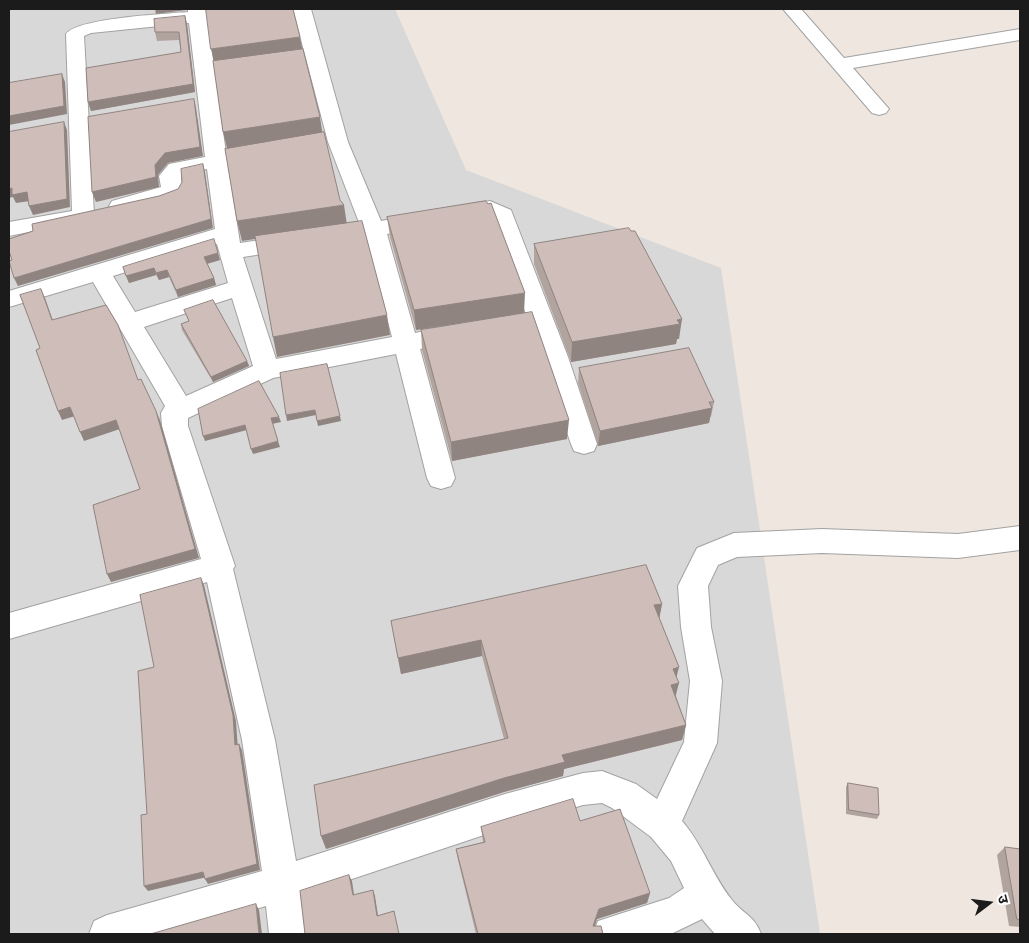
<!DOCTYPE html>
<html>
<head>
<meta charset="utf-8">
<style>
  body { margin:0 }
  #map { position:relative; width:1029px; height:943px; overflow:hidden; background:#eee6df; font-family:"Space Grotesk","Noto Sans Devanagari",sans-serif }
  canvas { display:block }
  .frame { position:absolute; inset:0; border:10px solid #1b1b1b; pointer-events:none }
  .north { position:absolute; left:964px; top:878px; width:50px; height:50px; -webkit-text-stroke:4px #fff; paint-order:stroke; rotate:75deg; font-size:14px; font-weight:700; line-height:20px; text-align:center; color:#1b1b1b }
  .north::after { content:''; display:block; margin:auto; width:18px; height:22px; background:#1b1b1b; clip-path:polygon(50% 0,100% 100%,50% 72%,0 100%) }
</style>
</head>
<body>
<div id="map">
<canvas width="1029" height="943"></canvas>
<div class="frame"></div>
<div class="north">उ</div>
</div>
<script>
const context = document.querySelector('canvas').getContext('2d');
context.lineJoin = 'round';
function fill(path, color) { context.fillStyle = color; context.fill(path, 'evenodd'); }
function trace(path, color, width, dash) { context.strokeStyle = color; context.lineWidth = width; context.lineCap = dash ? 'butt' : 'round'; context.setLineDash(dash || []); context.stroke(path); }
fill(new Path2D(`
  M9,9H395L466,170L721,268L820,934H9Z`), '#d9d8d8');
const street = new Path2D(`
  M188,9H206L226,153L236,151L243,153L246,157L243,161L228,165L240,243L360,225L328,142L293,9H311L348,142L381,221L490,201L511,210L568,357L597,444L594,451L584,454L574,451L571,444L493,219L487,215L387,234L415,333L459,324L468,327L471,333L468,339L420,349L455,478L451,486L441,489L431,486L427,478L396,354L273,378L188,418V426L235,566L233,569L275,740L296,861L505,794L583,773L602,771L636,784L657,799L684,742L690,681L681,627L678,586L697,548L734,533L822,529L958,534L1020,526V550L958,558L822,553L737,557L718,565L708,586L711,627L722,681L717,743L682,821C703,845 712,875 732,900C743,914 755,916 761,934H715L702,919L671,934H593L598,921L669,898L684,888L671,861L651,837L612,808L602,803L583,805L505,828L301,896L305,934H269L266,906L170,934H89L94,921L107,915L262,871L242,740L207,582L9,639V613L201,559L162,426L161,413L165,406L93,282L9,307V291L215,229L207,169L184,174L181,177L183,191L180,196L120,213L112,211L109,206L112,201L161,187L159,176L169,164L205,157L189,23L91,33L84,36L94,214L91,219L77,220L68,224L9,236V222L72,211L66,34C77,18 165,14 188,12ZM366,238L392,337L276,359L243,257ZM217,244L228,283L135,312L113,276ZM232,298L253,366L186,396L144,327Z
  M783,9H801L844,58L1020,29V40L853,68L889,109L886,113L879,115L872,113Z`);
trace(street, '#a2a2a2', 2);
fill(street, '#fff');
fill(new Path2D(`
  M185,16L187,24L195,92L91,111L88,102L181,52L179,40L157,41L155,32Z
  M387,217L524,313L416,330L390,237Z
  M534,244L679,339H677L676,344L571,362L534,264Z
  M220,260L207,264L214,278L216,285L178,297L169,277L159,280L156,275L129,283L123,267Z
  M184,310L247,361L249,366L213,382L182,330L181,324L189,321Z
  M421,330L567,439L452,461L422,350Z
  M579,368L714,402L711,417H710L709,423L598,446L578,383Z
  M662,604L659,618L677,677L676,696L686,725L682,740L564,769L563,776L504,792L326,849L504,739L482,656L401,674L391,621Z
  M848,783L879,815L877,819L846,814V787Z
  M580,821L650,893L647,903L597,919L595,926L603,934H476L458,860L456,849L483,842L481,827Z
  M1005,847L1020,849V927L1009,926L997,855Z`), '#b1a39e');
fill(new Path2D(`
  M155,9H187L186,10L156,14Z
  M185,16L187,24L195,92L91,111L88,102L193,84Z
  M300,37L303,53L215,66L211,49Z
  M62,74L65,82L67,114L9,125V116Z
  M194,99L196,108L203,156L168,163L158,175L159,187L96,202L92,192L155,165Z
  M320,117L323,137L228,152L223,132Z
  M64,122L67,130L70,207L33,215L29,206Z
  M203,164L205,172L213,228L18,286L14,278L211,219Z
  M12,188L27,192L30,201L16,203L13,197L9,198V189Z
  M344,205L347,225L242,241L237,221Z
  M218,253L220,260L206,264L204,257Z
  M154,268L156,275L129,283L126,276Z
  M167,270L169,277L159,280L156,273Z
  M214,278L216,285L178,297L176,290Z
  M41,289L45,298L56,329L52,320Z
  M525,293L524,313L416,330L414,310Z
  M387,315L390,335L277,357L273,337Z
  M682,319L679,339H677L676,344L571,362L572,342Z
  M247,361L249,366L213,382L211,377Z
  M70,407L75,416L62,420L58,411Z
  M712,408L709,423L598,446L600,431Z
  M315,410L316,415L287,421L286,415Z
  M156,411L160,420L199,558L111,582L107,574L195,549Z
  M340,416L341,421L318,426L317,421Z
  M279,417L281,422L272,424L271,418Z
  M116,420L120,429L84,441L80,432Z
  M569,420L567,439L452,461L451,442Z
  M245,425L247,430L205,441L203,436Z
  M278,441L280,447L253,454L251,449Z
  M201,578L204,585L236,721L238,751L235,745Z
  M662,604L659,620L654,605Z
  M481,640L482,656L401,674L398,658Z
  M679,667L675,683L673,669Z
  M679,683L675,698L671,685Z
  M686,725L682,740L564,769L563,776L504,792L326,849L321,836L562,755Z
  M239,744L242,750L260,870L208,884L205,879Z
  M203,872L207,877L148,891L144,886Z
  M349,875L352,881L355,901L353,895Z
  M373,890L375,896L379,922L377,916Z
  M650,893L647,903L597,919L592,934L593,926L599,909Z
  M256,904L259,910L262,934H259Z`), '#908481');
const building = new Path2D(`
  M206,9H293L300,37L211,49Z
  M185,16L193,84L88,102L86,68L181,52L179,32H155L154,19Z
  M303,49L320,117L223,132L213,61Z
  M62,74L64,106L9,116V83Z
  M194,99L200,147L165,153L155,165L156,177L92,192L88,117Z
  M64,122L67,199L29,206L27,192L12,195V188L9,189V132Z
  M324,132L340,200L344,205L237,221L225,149Z
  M203,164L211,219L14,278L9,261L12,260L9,251V239L33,231L32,224L159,196L178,189L182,182L181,169Z
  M486,201L488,204L491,203L525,293L414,310L387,217Z
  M362,221L387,315L273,337L255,236Z
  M629,228L631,231H635L682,319L677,320L680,324L572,342L534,244Z
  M214,239L218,253L204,257L214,278L176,290L167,270L156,273L154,268L126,276L123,267Z
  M41,289L52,320L106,305L118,325L138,380L141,379L156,411L195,549L107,574L93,505L140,489L116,420L80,432L70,407L58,411L36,350L40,348L20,295Z
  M213,300L247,361L211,377L181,324L189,321L184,310Z
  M532,312L569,420L451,442L421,330Z
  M689,348L714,402H709L712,408L600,431L579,368Z
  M327,364L340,416L317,421L315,410L286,415L280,373Z
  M259,381L279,417L271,418L278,441L251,449L245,425L203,436L198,409Z
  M646,565L662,604L654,605L679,667L673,669L679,683L671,685L686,725L562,755L565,762L504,778L321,836L314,785L508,738L481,640L398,658L391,621Z
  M201,578L233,715L235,745L239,744L257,864L205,879L203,872L144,886L141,815L147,814L138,671L154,667L140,595Z
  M848,783L878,788L879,815L849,810Z
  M573,799L580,821L620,809L650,893L599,909L593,926H601L603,934H478L456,849L485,842L481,827Z
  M1005,847L1020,849V920L1017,919Z
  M349,875L353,895L373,890L377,916L394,911L399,934H305L300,891Z
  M256,904L259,934H151Z`);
fill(building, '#cebdb8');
trace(building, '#908481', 1);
</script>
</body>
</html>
